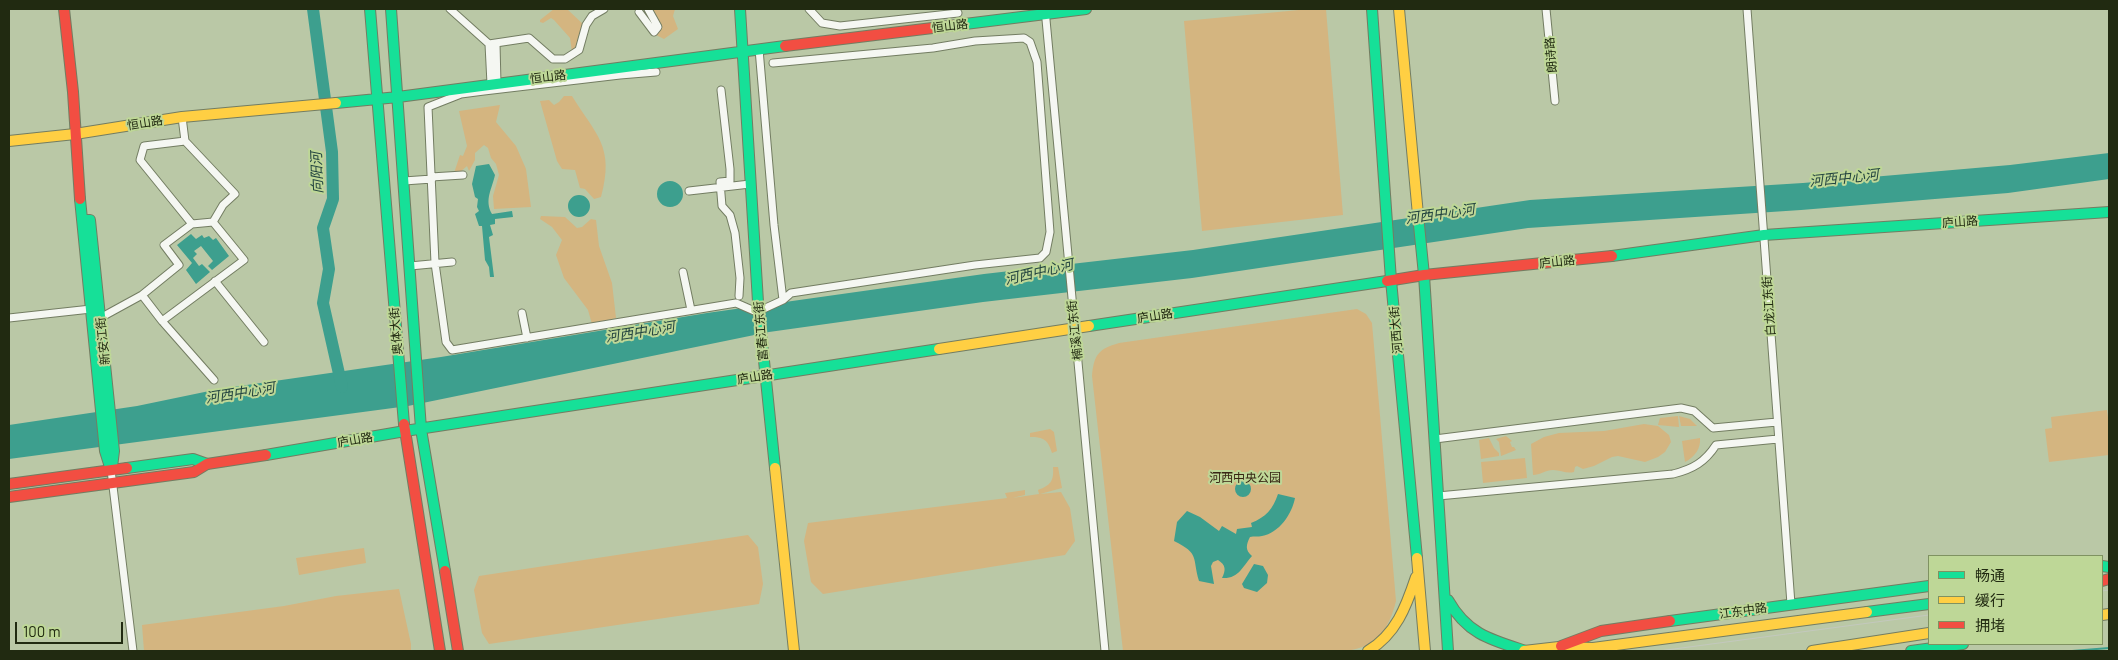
<!DOCTYPE html>
<html>
<head>
<meta charset="utf-8">
<style>
  body { margin:0 }
  #map { position:relative; width:2118px; height:660px; overflow:hidden; background:#bac8a6; font-family:Barlow,"Noto Sans SC",sans-serif }
  canvas { display:block }
  .frame { position:absolute; inset:0; border:10px solid #212a11; pointer-events:none }
  .legend { position:absolute; left:1928px; top:555px; width:175px; height:90px; box-sizing:border-box; background:#bed797; border:1px solid #7f9261; margin:0; padding:6px 9px; list-style:none; font-size:15px; color:#212a11 }
  .legend li { display:flex; align-items:center; gap:10px; height:25px }
  .legend b { width:25px; border:1px solid #7f9261 }
  .scale { position:absolute; left:15px; top:622px; width:108px; height:22px; box-sizing:border-box; border:2px solid #212a11; border-top:0; padding-left:6px; font-size:15px; line-height:18px; white-space:nowrap; color:#212a11; -webkit-text-stroke:4px #bed797; paint-order:stroke }
</style>
</head>
<body>
<div id="map">
<canvas width="2118" height="660"></canvas>
<div class="frame"></div>
<ul class="legend">
<li><b style="height:6px;background:#16e098"></b>畅通</li>
<li><b style="height:6px;background:#ffcf43"></b>缓行</li>
<li><b style="height:6px;background:#f24e42"></b>拥堵</li>
</ul>
<div class="scale">100 m</div>
</div>
<script>
const context = document.querySelector('canvas').getContext('2d');
context.lineJoin = 'round';
function fill(path, color) { context.fillStyle = color; context.fill(path, 'evenodd'); }
function trace(path, color, width, dash) { context.strokeStyle = color; context.lineWidth = width; context.lineCap = dash ? 'butt' : 'round'; context.setLineDash(dash || []); context.stroke(path); }
function drawText(font, color, halo, rows, align = 'center') {
  context.font = font + ' Barlow,"Noto Sans SC",sans-serif'; context.lineWidth = 4; context.setLineDash([]); context.textBaseline = 'middle'; context.strokeStyle = halo; context.fillStyle = color; for (const [text, x, y, turn = 0] of rows) {
    context.save(); context.translate(x, y); context.rotate((+turn || 0) * Math.PI / 180); context.textAlign = isNaN(turn) ? turn : align; if (halo) context.strokeText(text, 0, 0); context.fillText(text, 0, 0); context.restore();
  }
}
fill(new Path2D(`
  M554,9H567L584,25L580,46L572,52L570,38L554,20L551,18L543,23L540,22V20Z
  M650,9H675L673,16L678,29L664,39L654,34Z
  M1309,9H1326L1343,215L1202,231L1184,21Z
  M564,96H572C596,135 615,146 601,197L594,199L585,189L580,188L575,170L562,169L557,161L540,101L549,100L554,105L559,102Z
  M500,105L496,122L516,146L526,169L531,207L494,209L493,196L499,175L496,164L491,158L488,148L484,145L475,153V160L469,171L467,166L459,173H454L460,155L463,156L467,146L459,111Z
  M541,216L565,217L577,228L582,227L591,219L596,220L599,246L612,283L616,318L592,324L588,310L564,278L556,255L562,240L552,227L540,219Z
  M1357,309L1366,314L1372,323L1396,601C1389,629 1377,647 1346,651H1123L1092,376C1094,355 1098,349 1119,343Z
  M2107,410L2109,425V455L2049,462L2045,429L2052,428L2051,417Z
  M1678,416L1679,427L1658,425L1660,418Z
  M1679,416L1690,419L1697,426H1681Z
  M1644,424L1658,426L1669,435L1671,442L1665,452L1658,457L1645,462L1618,456L1612,457L1594,466L1583,469L1577,466L1575,467L1574,472C1566,474 1561,470 1553,470C1546,470 1540,475 1533,475L1531,444L1544,437L1559,433L1604,431Z
  M1050,429L1054,432L1057,451L1052,453C1048,440 1044,437 1030,437V433Z
  M1506,436L1512,441L1510,442L1512,447H1514L1516,450L1501,456L1499,442L1496,439Z
  M1489,438L1494,448L1499,453V456L1481,459L1479,440Z
  M1700,438C1701,448 1695,457 1685,462L1682,441Z
  M1525,458L1527,478L1483,483L1481,462Z
  M1053,467H1058L1062,488L1040,494L1061,492L1070,508L1075,541L1065,555L823,594L811,582L804,541L808,523L1007,498L1005,493L1025,490V495L1012,498L1039,494L1038,490C1051,485 1054,481 1053,467Z
  M748,535L758,547L763,584L759,604L489,644L482,633L474,590L479,576Z
  M364,548L366,563L299,575L296,558Z
  M399,589L411,644V651H144L142,625L284,606L336,596Z`), '#d4b580');
fill(new Path2D(`
  M2109,153V179L2008,193L1801,210L1528,228L1192,278L983,302L769,332L408,406L9,459V425L137,406L219,389L441,357L707,313L984,274L1193,250L1530,200L1803,183L2010,165Z
  M489,164L495,175C492,189 484,200 492,214L512,211L513,217L495,219V224L490,225L493,235L489,237L494,277H490L489,267L485,260L482,226H479L475,214L479,211L477,207L478,199L475,197L472,184L476,166Z
  M657 194a13 13 0 1 1 26 0a13 13 0 1 1-26 0Z
  M568 206a11 11 0 1 1 22 0a11 11 0 1 1-22 0Z
  M191,234L196,239L202,235L204,238L209,236L213,240L216,238L229,256L212,270L208,266L213,261L201,246L194,251L197,254L193,258L199,266L202,264L210,272L196,284L186,270L192,263L177,245Z
  M1235 489a8 8 0 1 1 16 0a8 8 0 1 1-16 0Z
  M1278,494L1295,498C1292,514 1279,533 1262,536C1258,537 1254,536 1250,537C1246,545 1245,550 1252,556C1242,567 1239,579 1222,578C1226,570 1226,565 1218,560L1213,562L1211,566L1214,584L1199,581C1192,557 1200,554 1174,541L1177,522L1187,511L1200,517L1219,531L1222,526L1236,534L1237,529L1252,527L1251,523C1266,517 1273,509 1278,494Z
  M1254,564L1263,566L1268,575L1267,583L1257,592L1244,588L1242,584Z`), '#3d9f8e');
trace(new Path2D(`
  M2072,651L2109,648`), '#3d9f8e', 2);
trace(new Path2D(`
  M313,9L332,152L333,199L323,228L329,269L323,303L342,387`), '#3d9f8e', 12);
const street = new Path2D(`
  M450,9L489,44L529,38L553,59H565L579,50L586,25L592,16L604,9
  M809,9L822,23L840,26L958,13
  M1045,9L1105,651
  M1546,9L1555,101
  M1747,9L1791,604
  M639,12L654,32L658,27L648,9
  M496,43L497,84
  M489,44L491,84
  M759,49L774,225L783,300
  M656,72L620,75L484,91L461,94L428,107L435,263L446,342L452,350L736,303L759,313
  M721,90L730,169V181L720,182L722,206L730,215L735,233L740,278L739,296
  M431,177L463,175
  M404,181L432,179
  M689,191L750,184
  M192,224L213,222
  M410,266L452,262
  M683,272L691,310
  M215,281L264,342
  M142,295L179,265L164,245L192,224L140,160L144,146L185,141
  M759,311L783,300L791,293L975,265L1040,258L1046,252L1050,232L1037,62L1030,42L1024,38L975,41L933,48L773,63
  M522,313L527,338
  M9,318L91,309
  M100,318L142,295L162,321L244,260L213,222L223,205L235,194L185,141L182,117
  M162,321L214,380
  M1435,439L1681,408L1694,411L1713,428L1777,422
  M111,470L133,651
  M1438,496L1673,474C1693,469 1705,462 1716,445L1778,439`);
const fast = new Path2D(`
  M370,9L404,424
  M391,9L421,429L445,571
  M740,9L758,302L775,468
  M1372,9L1391,280L1417,558
  M957,25L1086,9
  M336,103L398,97L785,46
  M80,199L105,451L111,470
  M1418,215L1424,275L1448,651
  M82,220H90L114,451L112,467
  M1612,256L1764,235L2109,212
  M1089,326L1387,281
  M266,455L405,431L939,349
  M127,468L193,459L207,464
  M2102,566L2109,567
  M1448,600C1467,634 1491,640 1526,651
  M1867,612L1929,604
  M1670,621L1929,586
  M1911,651L1963,644`);
const slow = new Path2D(`
  M1399,9L1418,215
  M9,141L75,134L182,117L336,103
  M939,349L1089,326
  M775,468L794,651
  M1417,558L1425,651
  M2102,615L2109,614
  M1368,651C1396,634 1406,607 1416,577
  M1524,651L1559,647L1593,648L1867,612
  M1812,651L1929,633`);
const jam = new Path2D(`
  M64,9L73,92L80,199
  M785,46L957,25
  M1387,281L1424,275L1612,256
  M404,424L440,651
  M9,484L127,468
  M9,497L194,472L207,464L266,455
  M445,571L458,651
  M2102,581L2109,579
  M1561,646L1601,631L1670,621`);
trace(street, '#737d62', 9);
trace(fast, '#737d62', 12);
trace(slow, '#737d62', 12);
trace(jam, '#737d62', 12);
trace(street, '#f5f7f2', 7);
trace(fast, '#16e098', 10);
trace(slow, '#ffcf43', 10);
trace(jam, '#f24e42', 10);
trace(new Path2D(`
  M2102,591L2109,590
  M1659,651L1929,615`), '#c3c8bd', 1);
drawText('12px', '#212a11', '#bed797', [
  ["恒山路",950,26,-7],
  ["朗诗路",1551,55,-95],
  ["恒山路",548,77,-7],
  ["恒山路",145,123,-9],
  ["庐山路",1960,222,-4],
  ["庐山路",1557,262,-6],
  ["白龙江东街",1769,306,-94],
  ["庐山路",1155,316,-9],
  ["楠溪江东街",1075,330,-96],
  ["河西大街",1396,330,-95],
  ["奥体大街",396,331,-95],
  ["富春江东街",761,331,-95],
  ["新安江街",103,341,-96],
  ["庐山路",755,377,-9],
  ["庐山路",355,440,-10],
  ["江东中路",1743,611,-8]
]);
drawText('12px', '#382614', '#bed797', [
  ["河西中央公园",1245,478]
]);
drawText('italic 14px', '#22433f', '#bed797', [
  ["向阳河",317,173,-92],
  ["河西中心河",1844,178,-6],
  ["河西中心河",1440,214,-8],
  ["河西中心河",1039,272,-13],
  ["河西中心河",640,332,-9],
  ["河西中心河",240,393,-9]
]);
</script>
</body>
</html>
